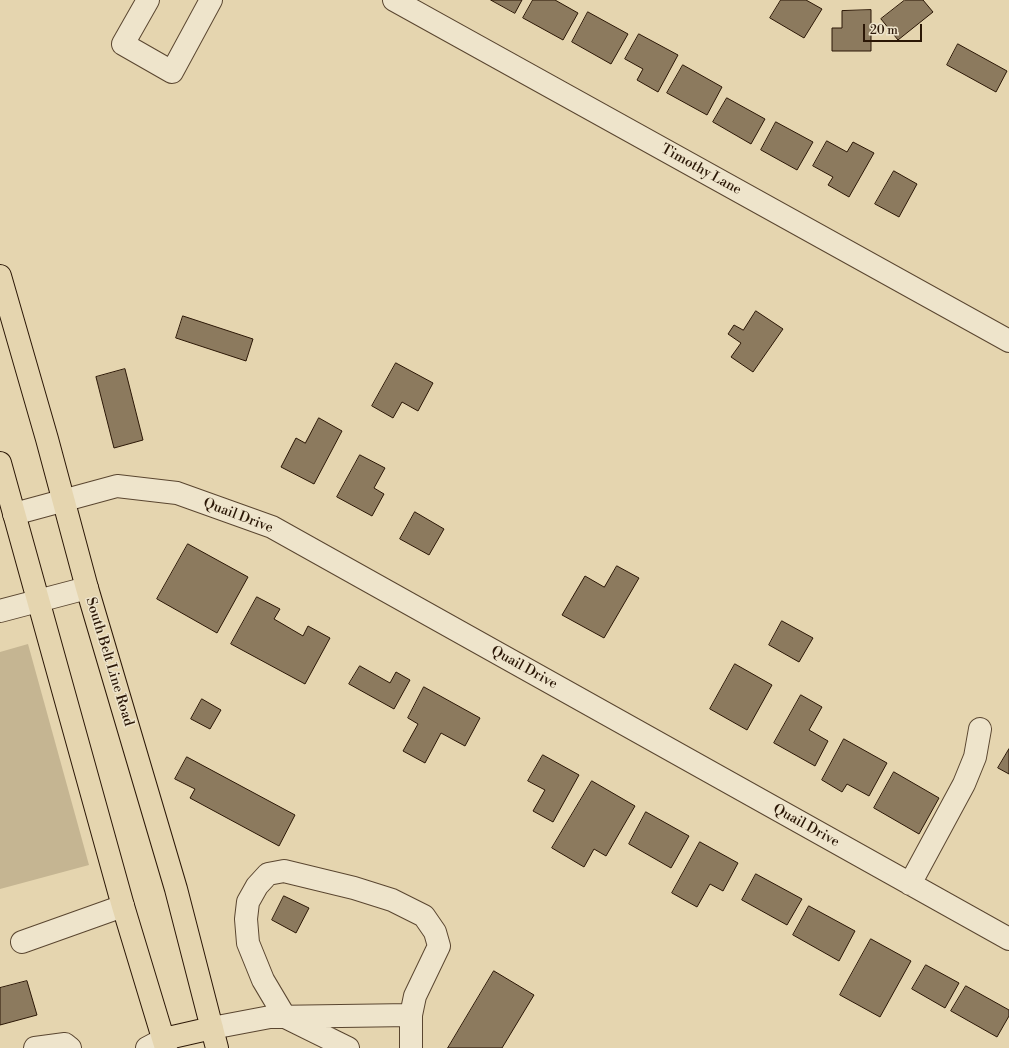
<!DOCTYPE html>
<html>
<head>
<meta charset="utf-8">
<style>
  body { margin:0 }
  #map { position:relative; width:1009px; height:1048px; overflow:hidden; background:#e5d5af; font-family:"Libre Bodoni",serif }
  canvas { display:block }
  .scale { position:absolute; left:863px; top:24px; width:59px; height:18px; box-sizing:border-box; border:2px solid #2b1706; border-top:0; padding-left:5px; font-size:12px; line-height:14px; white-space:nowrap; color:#2b1706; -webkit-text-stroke:3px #eee4cb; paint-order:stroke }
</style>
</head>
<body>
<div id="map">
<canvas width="1009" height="1048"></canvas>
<div class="scale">20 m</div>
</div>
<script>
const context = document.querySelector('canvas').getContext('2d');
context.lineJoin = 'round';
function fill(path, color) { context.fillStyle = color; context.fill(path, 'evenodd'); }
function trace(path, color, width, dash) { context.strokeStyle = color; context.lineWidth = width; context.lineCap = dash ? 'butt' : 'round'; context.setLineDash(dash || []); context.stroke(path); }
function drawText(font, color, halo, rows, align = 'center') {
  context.font = font + ' "Libre Bodoni",serif'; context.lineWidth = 3; context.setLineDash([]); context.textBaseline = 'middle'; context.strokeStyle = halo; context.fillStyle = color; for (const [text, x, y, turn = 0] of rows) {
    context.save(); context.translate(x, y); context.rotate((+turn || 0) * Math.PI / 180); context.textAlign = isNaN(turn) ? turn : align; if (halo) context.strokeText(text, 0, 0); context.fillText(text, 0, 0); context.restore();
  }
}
fill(new Path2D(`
  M28,644L89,865L0,889V652Z`), '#c5b592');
const building = new Path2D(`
  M491,0H522L515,13Z
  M533,0H555L578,13L563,40L523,18Z
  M781,0H806L822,9L804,38L770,18Z
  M905,0H923L933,12L898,40L881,19Z
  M871,10V51H832V28H842V11Z
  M588,12L628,34L611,64L572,42Z
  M639,34L678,55L658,92L637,80L643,69L625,59Z
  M958,44L1007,71L996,92L947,65Z
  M683,65L722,87L707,115L667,93Z
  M727,98L765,119L751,144L713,122Z
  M776,122L813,142L797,170L761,150Z
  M827,141L847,152L853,142L874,153L849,197L828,185L833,177L813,166Z
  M894,171L917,184L899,217L875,204Z
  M756,311L783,329L753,372L731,357L741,343L728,334L734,325L743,330Z
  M183,316L253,339L246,361L176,338Z
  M396,363L433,383L418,411L402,402L393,418L372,406Z
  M125,369L143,440L114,448L96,377Z
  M319,418L342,431L314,484L281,467L296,438L305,443Z
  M360,455L385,468L374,488L384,494L372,516L337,497Z
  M415,512L444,529L429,555L400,539Z
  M188,544L248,577L217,633L157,599Z
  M617,566L639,578L604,638L562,615L585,576L604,587Z
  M257,597L280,609L274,619L303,636L308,626L330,638L305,684L231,644Z
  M782,621L813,638L799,662L769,645Z
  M735,664L772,685L747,730L710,709Z
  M360,666L390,683L396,672L410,680L394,709L349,684Z
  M424,687L480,718L465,746L441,733L425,763L403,751L418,724L408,718Z
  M801,695L822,707L809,730L828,741L815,766L774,743Z
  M202,699L221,710L210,729L191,719Z
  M844,739L887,763L869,796L847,784L842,792L822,780Z
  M1009,749V774L998,768Z
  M543,755L579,775L553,822L533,811L545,790L528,781Z
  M187,757L295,815L279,846L190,798L195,789L175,779Z
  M894,772L939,798L919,834L874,808Z
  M592,781L635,806L606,856L594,849L584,867L552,848Z
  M646,812L689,836L671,868L629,844Z
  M700,842L738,863L723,891L710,884L697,907L672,893Z
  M756,874L802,899L787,925L742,900Z
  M284,896L309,908L296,933L272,920Z
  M809,906L855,931L839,961L793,935Z
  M871,939L911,961L880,1017L840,995Z
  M926,965L959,983L945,1008L912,989Z
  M494,971L534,995L502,1048H448Z
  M27,981L37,1015L0,1025V988Z
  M966,986L1009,1010V1016L997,1037L951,1011Z`);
fill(building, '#8c7a5e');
trace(building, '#2b1706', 1);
const minor = new Path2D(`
  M148,0L123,44L172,72L211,0
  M394,0L1009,341
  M14,514L117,486L177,493L272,527L1009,939
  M0,611L87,588
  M910,884L964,784L975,757L980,729
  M22,942L123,906
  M212,1028L270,1017L411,1015
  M35,1048L65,1044L70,1048
  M147,1048L164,1039
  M348,1048L285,1017L263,980L248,943L246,919L248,902L257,886L268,874L284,871L354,888L392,900L424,916L435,932L439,946L415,996L411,1015V1048`);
const major = new Path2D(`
  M0,276L47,439L87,588L176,889L217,1048
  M0,463L123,906L166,1048
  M164,1039L212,1028`);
trace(minor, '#5a4630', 24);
trace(major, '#2b1706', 24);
trace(minor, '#eee4cb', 22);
trace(major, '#e5d5af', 22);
drawText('14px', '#2b1706', '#eee4cb', [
  ["Timothy Lane",701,170,29],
  ["Quail Drive",238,516,21],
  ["South Belt Line Road",109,662,73],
  ["Quail Drive",524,668,29],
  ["Quail Drive",806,826,29]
]);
</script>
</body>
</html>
